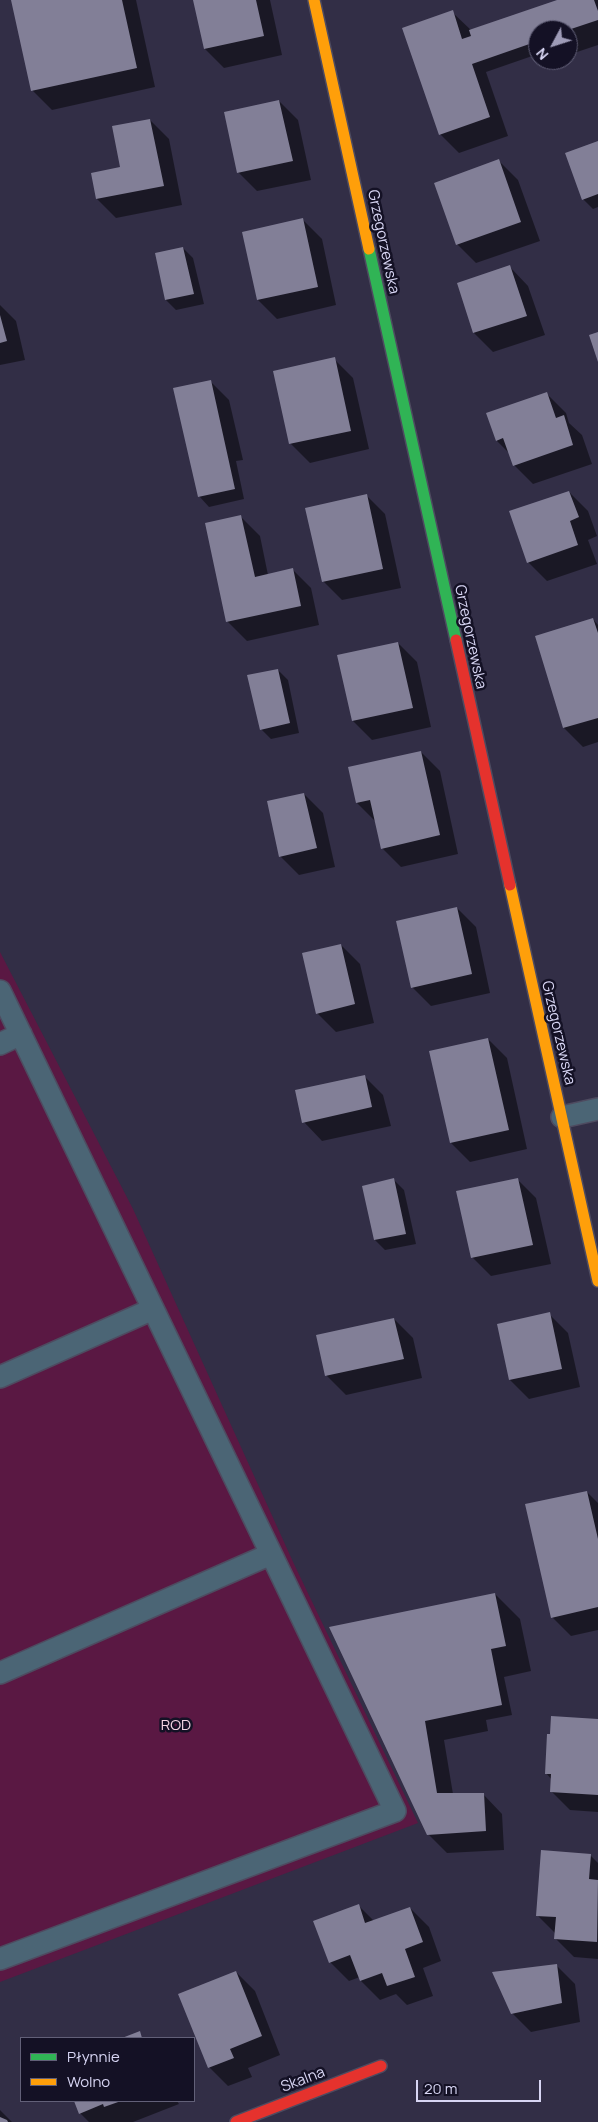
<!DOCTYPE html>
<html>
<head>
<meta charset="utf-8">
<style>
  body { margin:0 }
  #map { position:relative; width:598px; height:2122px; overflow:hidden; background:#322e46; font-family:Manrope,sans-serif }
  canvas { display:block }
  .legend { position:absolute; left:20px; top:2037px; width:175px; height:65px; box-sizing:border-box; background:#141125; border:1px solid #626078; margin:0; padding:6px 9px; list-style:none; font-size:15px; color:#d8d6f4 }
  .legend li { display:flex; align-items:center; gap:10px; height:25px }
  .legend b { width:25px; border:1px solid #626078 }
  .north { position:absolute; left:528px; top:20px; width:50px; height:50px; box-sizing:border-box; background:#141125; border:1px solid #626078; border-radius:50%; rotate:230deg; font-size:14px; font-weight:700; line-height:20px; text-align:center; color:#d8d6f4 }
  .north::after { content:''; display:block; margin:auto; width:18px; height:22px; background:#9e9bb7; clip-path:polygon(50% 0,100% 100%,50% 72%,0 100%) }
  .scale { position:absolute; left:416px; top:2080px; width:125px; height:22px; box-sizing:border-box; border:2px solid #d8d6f4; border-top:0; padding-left:6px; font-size:15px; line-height:18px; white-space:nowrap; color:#d8d6f4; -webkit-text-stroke:4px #141125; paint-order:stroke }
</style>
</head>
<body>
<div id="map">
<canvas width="598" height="2122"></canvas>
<ul class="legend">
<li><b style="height:6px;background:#30b455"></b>Płynnie</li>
<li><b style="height:6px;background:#ff9f0a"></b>Wolno</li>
</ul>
<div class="north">N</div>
<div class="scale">20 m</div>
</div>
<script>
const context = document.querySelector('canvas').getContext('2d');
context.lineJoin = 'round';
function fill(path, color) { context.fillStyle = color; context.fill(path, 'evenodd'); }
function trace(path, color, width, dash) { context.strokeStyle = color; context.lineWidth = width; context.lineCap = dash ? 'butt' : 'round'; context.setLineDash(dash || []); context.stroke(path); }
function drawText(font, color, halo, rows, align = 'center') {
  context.font = font + ' Manrope,sans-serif'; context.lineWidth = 5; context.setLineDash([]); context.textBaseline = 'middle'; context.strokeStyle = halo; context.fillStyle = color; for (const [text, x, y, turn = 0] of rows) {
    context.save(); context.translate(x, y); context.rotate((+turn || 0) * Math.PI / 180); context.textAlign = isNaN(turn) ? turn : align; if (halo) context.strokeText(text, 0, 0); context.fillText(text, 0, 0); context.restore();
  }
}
fill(new Path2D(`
  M0,952L133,1209L294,1564L418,1823L0,1982Z`), '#5a1843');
fill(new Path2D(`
  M13,0H136L155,87L52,110L33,91Z
  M195,0H270L282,55L224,68L205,49Z
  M561,0H598V45L568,55V30H538V54L486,72L508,136L459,153L440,134L452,12L472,31Z
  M279,101L298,120L311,180L257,191L238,172Z
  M150,120L169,139L182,205L116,218L97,199L121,168Z
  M598,143V207L593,209L583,199Z
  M499,161L518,180L540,241L476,263L457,244Z
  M303,220L322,239L336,305L277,319L258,300Z
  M183,248L193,258L204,304L176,310L166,300Z
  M510,267L528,286L545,335L493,352L474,333L458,284Z
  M0,305L16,321L25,360L0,365Z
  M334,359L353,378L369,449L310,463L291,444Z
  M210,381L229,400L243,460L236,461L244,499L209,507L199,496Z
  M547,394L566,413L569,423L582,435L592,464L533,484L514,465L510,454L497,441L488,414Z
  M569,492L588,511L597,536L588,540L597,564L547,581L528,562Z
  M366,495L385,514L401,588L342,600L323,581Z
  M241,517L260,536L268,575L292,569L311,588L319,625L247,641L228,622L206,524Z
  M593,619L598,625V742L583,747L564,728L536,637Z
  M398,643L417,662L431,727L372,740L353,721Z
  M278,670L288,680L299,733L271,739L261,729Z
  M421,752L440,771L458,854L401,867L382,848L376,822L357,803Z
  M304,794L323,813L335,867L299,875L280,856Z
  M457,908L476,927L490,993L431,1006L412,987Z
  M341,945L360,964L374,1023L336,1032L317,1013Z
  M488,1039L507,1058L527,1149L470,1162L451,1143Z
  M364,1076L383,1095L391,1126L322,1141L304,1122Z
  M517,1179L536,1198L551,1264L491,1276L472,1257Z
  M394,1180L404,1190L416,1244L385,1250L375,1240L363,1187Z
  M549,1314L568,1333L580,1387L529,1399L510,1380Z
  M394,1319L413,1338L422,1378L346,1395L327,1376L318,1336Z
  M587,1492L598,1503V1630L571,1636L552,1617Z
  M495,1594L520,1619L531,1671L504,1677L512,1715L486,1720L488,1731L444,1740L453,1794H483L502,1814L504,1850L447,1853L428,1834L330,1628Z
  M598,1720V1812L570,1810L551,1791L552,1780L546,1773Z
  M590,1855L598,1863V1959L574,1957L555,1938L556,1934L537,1915Z
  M358,1905L374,1921L410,1908L429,1927L441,1961L423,1968L433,1996L407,2005L396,1994L380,2000L361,1981L360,1977L349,1981L330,1962Z
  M556,1965L575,1984L580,2022L531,2032L512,2013Z
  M236,1972L255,1991L280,2055L248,2068L252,2077L228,2086L209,2067Z
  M75,2101H177L179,2104L133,2122H89L80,2113Z
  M0,2110L12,2122H0Z`), '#0007');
fill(new Path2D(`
  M11,0H122L137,68L31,91Z
  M193,0H256L264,36L204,49Z
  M557,0H594L598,11V20L568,30H538V41L472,64L490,117L439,135L402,28L453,10L462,39L471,36L469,30Z
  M279,100L293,161L237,173L224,112Z
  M150,119L164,186L96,199L91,173L120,167L112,126Z
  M598,141V194L582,200L565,153Z
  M499,159L521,222L456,245L434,183Z
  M303,218L318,287L257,300L242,232Z
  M183,247L194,294L165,300L155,253Z
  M510,265L527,316L473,333L457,283Z
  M0,315L7,341L0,343Z
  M598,332V362L589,335Z
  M335,357L351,431L289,444L273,371Z
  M211,380L235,489L198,497L173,388Z
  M547,392L556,418L564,415L573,445L513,466L503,438L496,441L486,413Z
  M569,491L579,517L570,521L578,545L527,563L509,511Z
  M367,494L383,569L322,582L305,508Z
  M241,515L255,577L293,568L301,606L226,622L205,523Z
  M593,618L598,633V718L563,728L535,636Z
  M398,642L413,708L352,721L337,655Z
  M278,669L290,723L260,730L247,675Z
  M421,751L440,835L381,849L370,800L356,803L348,767Z
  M304,793L317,848L279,857L267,801Z
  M457,907L472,974L411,988L396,921Z
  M341,944L355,1004L316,1014L302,953Z
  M488,1038L509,1130L450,1143L429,1051Z
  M365,1075L372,1107L302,1123L295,1090Z
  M394,1178L406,1234L374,1240L362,1186Z
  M518,1178L533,1245L471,1258L456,1191Z
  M550,1312L562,1369L509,1380L497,1324Z
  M394,1318L404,1359L325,1376L316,1335Z
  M587,1491L598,1539V1607L551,1618L525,1504Z
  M495,1593L506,1646L491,1649L502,1705L425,1721L437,1793H484L486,1831L427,1835L329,1627Z
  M551,1716L598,1719V1795L550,1792L551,1774H545L547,1734H550Z
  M541,1850L591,1854L589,1879L598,1880L597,1942L554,1939L556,1917L536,1916Z
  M359,1904L365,1923L410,1907L423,1942L405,1949L415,1977L387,1986L382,1973L360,1981L350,1955L329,1963L313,1921Z
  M557,1964L562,2003L511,2014L492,1972Z
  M236,1971L262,2036L230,2049L234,2058L208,2068L178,1994Z
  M140,2031L142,2038H122Z
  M74,2101H121L104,2107L103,2104L79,2114Z
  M0,2117L7,2120L8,2122H0Z`), '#827f97');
const lane = new Path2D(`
  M0,991L395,1811L0,1959
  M0,1044L21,1034
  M562,1117L598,1109
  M0,1377L153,1309
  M0,1673L271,1554`);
const fast = new Path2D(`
  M369,249L456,640`);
const slow = new Path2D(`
  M314,0L369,249
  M510,885L598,1281`);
const jam = new Path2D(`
  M456,640L510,885
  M236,2122L381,2066`);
trace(lane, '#4e4b60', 24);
trace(fast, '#4e4b60', 14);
trace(slow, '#4e4b60', 14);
trace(jam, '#4e4b60', 14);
trace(lane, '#4b6575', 21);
trace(fast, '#30b455', 11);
trace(slow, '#ff9f0a', 11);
trace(jam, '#e5322d', 11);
drawText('15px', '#d8d6f4', '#141125', [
  ["Grzegorzewska",383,242,78],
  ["Grzegorzewska",470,637,78],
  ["Grzegorzewska",558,1033,77],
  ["Skalna",303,2080,-21]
]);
drawText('15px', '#f4d5e3', '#141125', [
  ["ROD",176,1726]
]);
</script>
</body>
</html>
